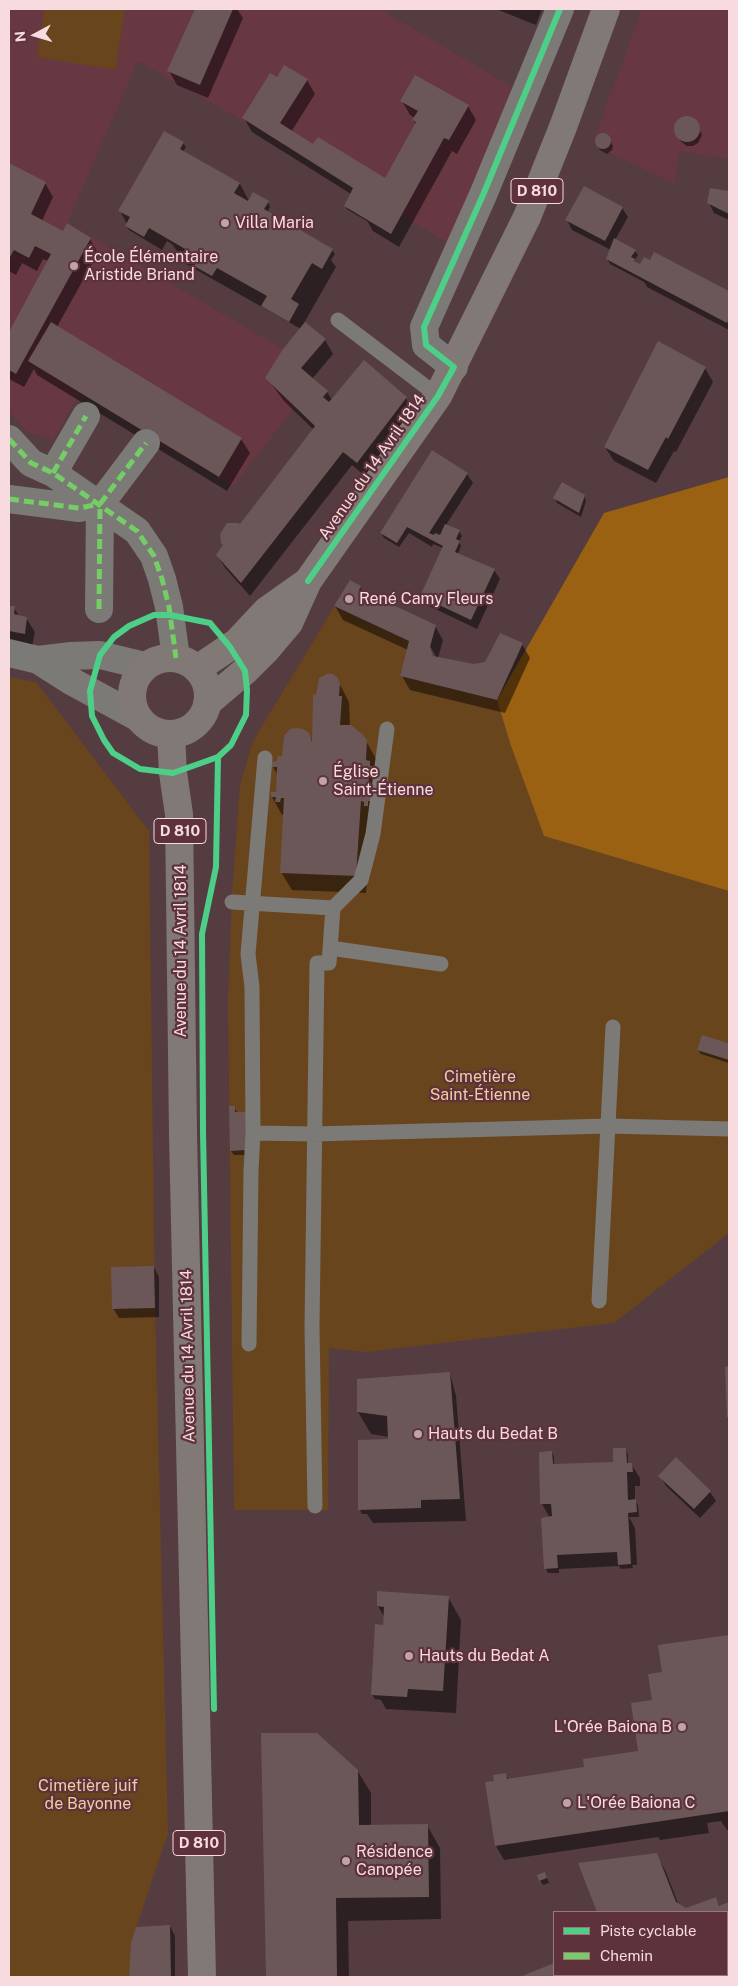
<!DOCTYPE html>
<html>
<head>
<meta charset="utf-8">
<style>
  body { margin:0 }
  #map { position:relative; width:738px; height:1986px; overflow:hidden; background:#543c41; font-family:"Public Sans",sans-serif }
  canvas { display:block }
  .frame { position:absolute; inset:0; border:10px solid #f7dbdf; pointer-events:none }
  .legend { position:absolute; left:553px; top:1911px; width:175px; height:65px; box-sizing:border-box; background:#5e323b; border:1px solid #9b767d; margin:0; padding:6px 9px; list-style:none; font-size:15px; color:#f7dbdf }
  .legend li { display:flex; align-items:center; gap:10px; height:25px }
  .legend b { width:25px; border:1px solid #9b767d }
  .north { position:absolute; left:10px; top:10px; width:50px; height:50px; -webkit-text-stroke:4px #5e323b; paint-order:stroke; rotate:264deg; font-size:14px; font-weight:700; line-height:20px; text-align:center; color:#f7dbdf }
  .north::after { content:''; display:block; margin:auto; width:18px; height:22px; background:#f7dbdf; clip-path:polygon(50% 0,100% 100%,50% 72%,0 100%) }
</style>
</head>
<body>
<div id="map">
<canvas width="738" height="1986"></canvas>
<div class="frame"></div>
<ul class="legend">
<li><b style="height:6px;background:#4dcf88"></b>Piste cyclable</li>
<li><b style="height:6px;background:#74ce65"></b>Chemin</li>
</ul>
<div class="north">N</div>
</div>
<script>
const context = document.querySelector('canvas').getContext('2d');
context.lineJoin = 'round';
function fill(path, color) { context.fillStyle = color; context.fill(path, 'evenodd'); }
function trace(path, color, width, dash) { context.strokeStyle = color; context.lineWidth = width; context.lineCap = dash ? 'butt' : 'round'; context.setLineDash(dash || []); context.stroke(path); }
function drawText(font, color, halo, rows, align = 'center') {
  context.font = font + ' "Public Sans",sans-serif'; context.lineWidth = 4.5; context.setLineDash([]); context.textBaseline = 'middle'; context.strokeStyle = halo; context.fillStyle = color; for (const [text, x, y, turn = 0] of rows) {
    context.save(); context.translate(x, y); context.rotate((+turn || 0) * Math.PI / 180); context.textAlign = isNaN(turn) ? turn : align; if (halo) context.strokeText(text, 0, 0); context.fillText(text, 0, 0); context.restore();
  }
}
fill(new Path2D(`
  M9,9H380L517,90L452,246L402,215L391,234L373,199L275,139L138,61L67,223L283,349L295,358L274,387L295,407L233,486L80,393L53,440L26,431L9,411Z
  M642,9H729V159L679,151L674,183L601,149L596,145L594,140Z`), '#683842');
fill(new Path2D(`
  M45,9H125L115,70L37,57Z
  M334,607L409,641L400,676L497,700L511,746L544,836L729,891V1233L614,1323L365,1352L329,1348L328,1510H234L228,1002L232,894L240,785L253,741Z
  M9,677L36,682L149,831L155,1308L168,1833L131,1943L129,1977H9Z`), '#69451d');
fill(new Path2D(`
  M729,477V891L544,836L511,746L497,700L604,513Z`), '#9b6112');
fill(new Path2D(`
  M196,9H237L243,18L208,98L177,85L169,71Z
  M496,9H542L536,25Z
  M277,79L307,80L315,94L291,132L313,146L385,180L416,125L413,120L415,118L410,115L402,101L468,106L476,120L457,154L452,151L399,247L373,231L367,221L348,210L345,206L351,194L252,132L244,118Z
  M684,117H689L696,121L702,135L698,143L693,146H687L680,141L678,136L675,127L679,120Z
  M602,134L607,135L613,146L612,150L607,154L600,150L595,140L597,137Z
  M183,143L186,147L183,152L240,184L249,201L268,202L270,207L267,213L332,250L335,254L331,260L336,267L304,323L325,340L333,354L312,379L327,392L332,400L406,398L414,412L365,476L352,465L250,596L226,569L217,555L314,430L284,401L267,378L301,329L184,263L173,245L167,241L162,250L129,230L126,226L127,224L120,211Z
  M9,164L45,183L53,197L42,221L63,232L90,239L98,253L57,327L241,439L250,453L227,491L37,375L34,369L24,387L9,379V337L48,261L43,259L37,271L22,263L16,275L9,271Z
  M711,189L729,192V220L714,213L709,203Z
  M622,208L628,217L615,240L635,251L638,255L634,261L640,266L650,262L655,254L729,293V330L647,287L644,282L610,264L607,259L611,250L572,230L567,220Z
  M705,368L713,382L676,452L674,451L656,483L614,461L605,447Z
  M467,474L473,483L446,525L459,531L462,536L459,542L461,546L458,554L494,570L500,579L477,629L427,605L421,596L443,548L433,544L432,547L409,533L399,547L384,538L381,533Z
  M584,496L586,501L581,517L557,503L555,498Z
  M360,587L364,594L379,601L392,600L397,608L435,626L443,640L438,658L474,665L486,663L522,644L530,658L505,713L410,690L402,676L408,650L343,620L335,606ZM427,641L437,658H434L425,642Z
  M9,607L14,608L19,616L26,618L35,632L32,647L9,643Z
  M337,679L349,702L350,726L366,741L376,759L366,893L292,890L281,872L284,814L282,815L272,797L277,793L278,775L273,767L308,734L313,742L317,696Z
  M727,1044L729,1048V1063L701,1054L698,1050Z
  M234,1107L237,1112L248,1155H234L231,1151Z
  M154,1267L159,1277V1317L119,1318L113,1308Z
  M726,1368H729V1418V1417Z
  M450,1373L456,1396L466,1521L373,1523L367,1514H362L360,1510L389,1441V1437L371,1434L358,1412Z
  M625,1449L628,1454V1464H631L640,1478V1486H635V1500L638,1505L639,1517H629L635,1528L637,1565H632L633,1568L621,1569L619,1566L559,1569V1573H548L546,1569L550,1518L542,1504L552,1452L554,1457V1466L614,1463Z
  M660,1476L710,1492L716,1501L700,1518L666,1486Z
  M379,1593L448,1597L461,1620L456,1713L386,1709L381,1700L375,1699L372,1695L384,1617L378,1606Z
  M729,1636V1830H727L721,1821L707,1823L709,1833L660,1840L658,1837L504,1860L496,1846L495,1782L505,1774L509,1780L585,1768L639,1752L663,1673L659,1646Z
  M262,1734L357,1770L371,1793V1826L427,1825L440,1848L441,1919L348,1921L349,1977H267Z
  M656,1854L666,1872L679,1906L686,1910L715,1898L720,1907L729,1904V1977H524L554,1964V1975H727V1912H599L580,1864Z
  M545,1873L549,1883L543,1885L540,1880Z
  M170,1926L175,1936V1977H130L132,1943Z`), '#0007');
fill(new Path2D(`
  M195,9H233L200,85L167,71Z
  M284,65L308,79L280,123L313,144L318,137L385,178L416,122L412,120L418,111L400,101L415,75L469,105L449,140L444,138L391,234L344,206L353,188L242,118L270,73L277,77Z
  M674 129a13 13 0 1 1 26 0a13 13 0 1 1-26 0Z
  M164,131L184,142L180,149L240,183L234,193L248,201L253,192L269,201L264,209L333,249L322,269L312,263L291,299L299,304L289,322L261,306L267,296L217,268L212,276L194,266L199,257L149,228L144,237L125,226L130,217L118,211Z
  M595 141a8 8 0 1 1 16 0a8 8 0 1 1-16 0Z
  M9,163L46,182L31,214L63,231L67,223L91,238L16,374L9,370V332L51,254L35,246L29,258L14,250L9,259Z
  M584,186L623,207L605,241L565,220Z
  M710,188L729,191V214L707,203Z
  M614,238L636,250L631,257L635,259L634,261L640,264L644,257L650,260L654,252L729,291V319L727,323L606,259Z
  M51,322L242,438L219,477L28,361Z
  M305,322L326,339L301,368L328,391L323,397L329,402L364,360L407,397L357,463L343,452L241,583L216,555L223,545L221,543L220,534L227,523H238L240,524L315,426L265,378L283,349Z
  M658,341L706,367L668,439L666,437L648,470L604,447Z
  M432,450L468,473L429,533L434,535L435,533L440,535L445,524L460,530L456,539L460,541L455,552L495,569L471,620L420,596L443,546L407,527L397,543L380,533Z
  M562,482L585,495L579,513L553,498Z
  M350,580L361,586L359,590L378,599L381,593L393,599L391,604L436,625L430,647L433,656L474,664L485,662L500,633L523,643L497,700L400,676L409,641L334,606Z
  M9,606H15L14,614L27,617L25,634L9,631Z
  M327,674H333L338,678L340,684L339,696H342L340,725H351L363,735L367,740L366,760L370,761V766H374V771H369L368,796L373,797L372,801H368V806H364V802L361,801L356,876L280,873L284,798H281L280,802H275L276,797H271V792H276L277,767H272V762L277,761L278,756H282L284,736L290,729L297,728L303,729L309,733L312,742L313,694L316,695L319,678Z
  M702,1035L728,1043L729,1060L697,1050Z
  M229,1106H235V1112H246V1150L230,1151Z
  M154,1266L155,1308L112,1309L111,1267Z
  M729,1366V1417H727L725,1367Z
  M450,1372L460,1499L421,1500V1508L358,1510V1440L388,1439L387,1416L357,1412V1379Z
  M613,1448H626L627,1463H632L633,1472H627L628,1500L636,1499L637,1512L628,1513L631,1564L618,1565L617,1552L557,1555L558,1568L544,1569L541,1518L552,1516L551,1504H540L539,1452L552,1451L553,1464L613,1462Z
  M676,1457L711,1491L694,1509L658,1476Z
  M377,1591L449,1596L443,1691L408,1689L407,1697L371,1695L375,1624L383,1625L384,1607L377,1606Z
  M729,1635V1811L495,1846L485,1782L494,1781L493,1775L506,1773L507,1779L584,1767L583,1759L638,1751L631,1703L652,1700L648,1674L662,1672L658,1645Z
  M261,1733H317L358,1770L359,1825L428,1824L429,1897L336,1898L337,1977H266Z
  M657,1853L676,1902L686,1908L716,1897L719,1906L729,1902V1957L727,1958V1912H597L578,1863Z
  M545,1872L547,1878L539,1881L537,1875Z
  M170,1925L171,1977H129L131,1943L136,1927Z
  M554,1963V1975H683L677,1977H520Z`), '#6b5758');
trace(new Path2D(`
  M338,320L438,396
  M232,902L333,908L329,963H317L312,1327L315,1506
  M333,908L361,880L373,834L387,729
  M330,948L441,964
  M253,1133L314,1134L609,1126L729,1129
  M599,1301L613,1027
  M249,1344L251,1171L253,1133L252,987L248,954L265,758`), '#7b7a76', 15);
trace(new Path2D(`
  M454,367L426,345L424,327L483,195L560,9
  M9,439L31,463L53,473L137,531L154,556L162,579L169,607L176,658
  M53,473L86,416
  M9,499L79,508L100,504
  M99,609L100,504L146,443
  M9,653L38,660L71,681L137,717
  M38,660L71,656L100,655L145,666`), '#7b7a76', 28);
trace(new Path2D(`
  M132 696a38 38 0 1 1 76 0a38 38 0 1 1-76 0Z
  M197,669L237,642L266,611L307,582
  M207,703L245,671L267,649L289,623L308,581L438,396L527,217L563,127L606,9
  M171,735L173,773L179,814L183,1134L202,1977`), '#807975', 28);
trace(new Path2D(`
  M9,439L31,463L53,473L137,531L154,556L162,579L169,607L176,658
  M53,473L86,416
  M9,499L79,508L100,504
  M99,609L100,504L146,443`), '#74ce65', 5, [10, 5]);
trace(new Path2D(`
  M308,581L438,396L454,367L426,345L424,327L483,195L560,9
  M154,615H170L210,623L230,647L245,671L247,690L246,715L231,745L218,757L173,773L140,769L113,753L104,740L92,716L90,691L100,655L114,637L129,626Z
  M214,1709L203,1132L202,934L216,867L218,757`), '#4dcf88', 6);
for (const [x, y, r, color] of [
  [225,223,5,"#bea3a8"],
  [74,266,5,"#bea3a8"],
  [349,599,5,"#bea3a8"],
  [323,781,5,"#bea3a8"],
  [418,1434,5,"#bea3a8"],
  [409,1656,5,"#bea3a8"],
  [682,1727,5,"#bea3a8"],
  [567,1803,5,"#bea3a8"],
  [346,1861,5,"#bea3a8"]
]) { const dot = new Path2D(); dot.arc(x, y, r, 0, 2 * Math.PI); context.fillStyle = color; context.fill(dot); trace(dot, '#5e323b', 2); }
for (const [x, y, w] of [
  [537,191,52],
  [180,831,52],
  [199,1843,52]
]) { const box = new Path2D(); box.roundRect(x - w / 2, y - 12.5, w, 25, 4); context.fillStyle = '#5e323b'; context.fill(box); trace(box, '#f7dbdf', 1); }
drawText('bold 15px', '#f7dbdf', null, [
  ["D 810",537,191],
  ["D 810",180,831],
  ["D 810",199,1843]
]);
drawText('16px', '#f7dbdf', '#5e323b', [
  ["Villa Maria",235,223],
  ["École Élémentaire",84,257],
  ["Aristide Briand",84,275],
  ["René Camy Fleurs",359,599],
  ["Église",333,772],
  ["Saint-Étienne",333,790],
  ["Hauts du Bedat B",428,1434],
  ["Hauts du Bedat A",419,1656],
  ["L'Orée Baiona B",672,1727,"right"],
  ["L'Orée Baiona C",577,1803],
  ["Résidence",356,1852],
  ["Canopée",356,1870]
], 'left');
drawText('16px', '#f7dbdf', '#5e323b', [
  ["Avenue du 14 Avril 1814",372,467,-55],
  ["Avenue du 14 Avril 1814",181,951,-90],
  ["Avenue du 14 Avril 1814",188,1356,-91]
]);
drawText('16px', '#f4cba0', '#5e323b', [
  ["Cimetière",480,1077],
  ["Saint-Étienne",480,1095],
  ["Cimetière juif",88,1786],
  ["de Bayonne",88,1804]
]);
</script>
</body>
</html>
